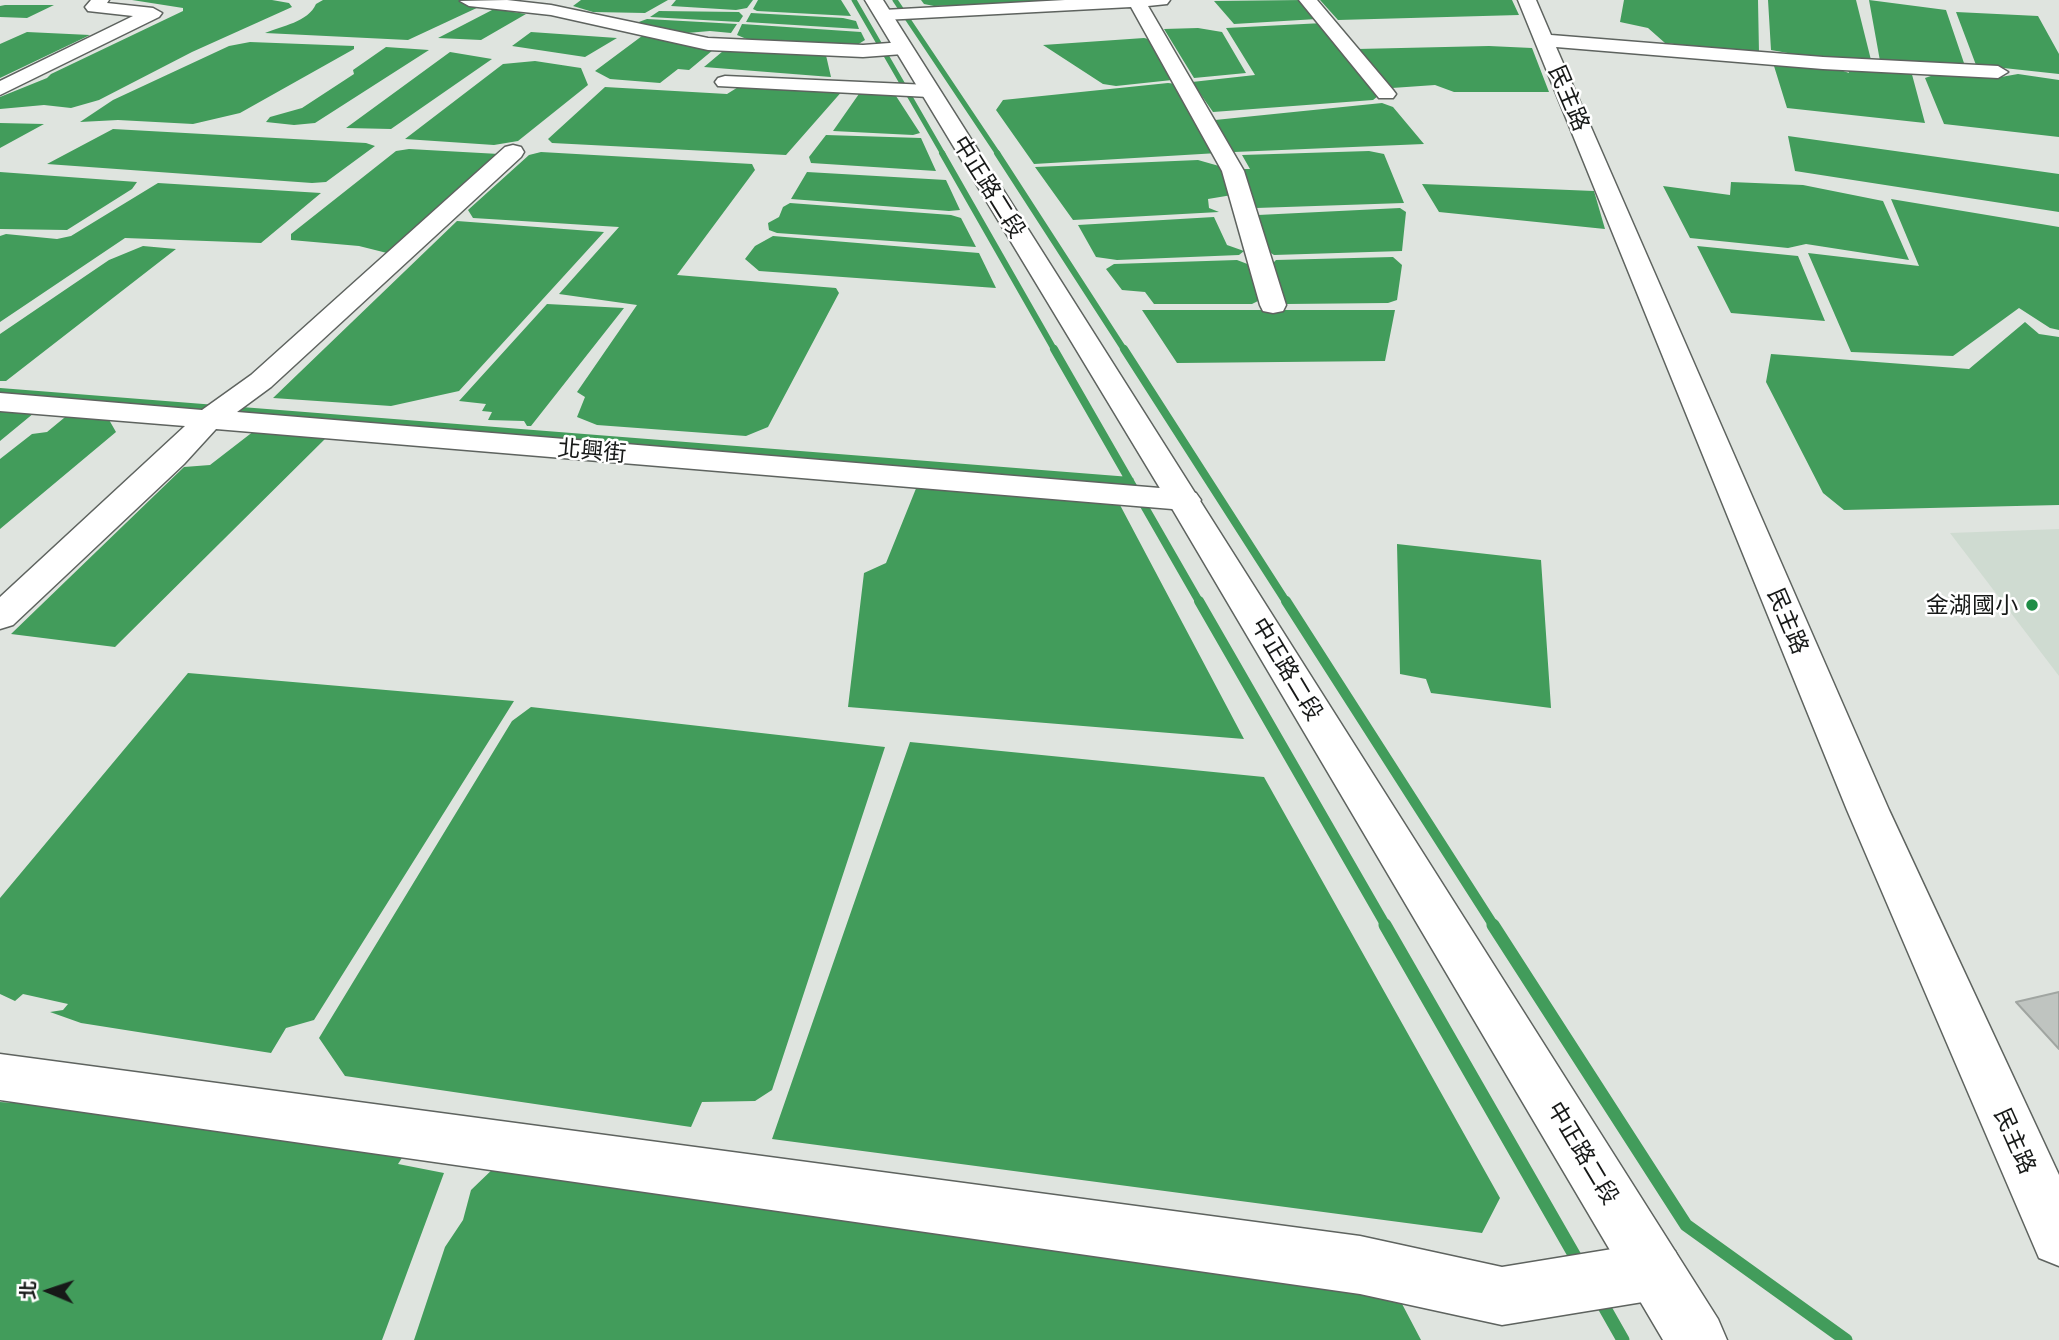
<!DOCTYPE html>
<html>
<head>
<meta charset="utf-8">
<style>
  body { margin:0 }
  #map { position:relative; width:2059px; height:1340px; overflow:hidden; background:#dfe4df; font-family:"Exo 2","Noto Sans TC",sans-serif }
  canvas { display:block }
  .north { position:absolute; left:14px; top:1256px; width:70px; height:70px; -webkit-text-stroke:5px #fff; paint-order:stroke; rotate:272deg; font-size:19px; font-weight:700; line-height:28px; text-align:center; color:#171918 }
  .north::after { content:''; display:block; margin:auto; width:24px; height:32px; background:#171918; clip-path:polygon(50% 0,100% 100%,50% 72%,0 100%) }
</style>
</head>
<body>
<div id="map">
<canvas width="2059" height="1340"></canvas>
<div class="north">北</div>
</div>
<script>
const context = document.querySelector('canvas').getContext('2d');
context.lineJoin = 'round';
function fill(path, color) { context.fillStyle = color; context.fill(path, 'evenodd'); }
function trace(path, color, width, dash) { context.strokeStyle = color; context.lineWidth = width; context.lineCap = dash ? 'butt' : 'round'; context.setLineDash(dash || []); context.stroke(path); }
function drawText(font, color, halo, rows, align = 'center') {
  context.font = font + ' "Exo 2","Noto Sans TC",sans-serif'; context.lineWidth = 5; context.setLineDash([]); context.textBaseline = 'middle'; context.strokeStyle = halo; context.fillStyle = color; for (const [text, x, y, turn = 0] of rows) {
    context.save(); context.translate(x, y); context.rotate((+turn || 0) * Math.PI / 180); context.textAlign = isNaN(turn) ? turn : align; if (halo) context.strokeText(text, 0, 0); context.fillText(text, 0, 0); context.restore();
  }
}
fill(new Path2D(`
  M2059,529V676L1950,533Z`), '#cfdbd1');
fill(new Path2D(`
  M132,0H272L289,3L292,7L192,52L99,100L71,108L44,105L0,109V97L47,78L51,74L183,11V8Z
  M323,0H462L481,6L408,40L265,33C282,26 308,22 316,4Z
  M581,0H668L645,13L593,12L573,6Z
  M676,0H753L747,8L736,10L671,6Z
  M758,0H841L851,16L757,11L753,9Z
  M921,0H1103L934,6L924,4Z
  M1303,0L1317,19L1234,24L1214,1Z
  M1320,0H1512L1519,15L1338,20Z
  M1624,0H1758L1759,53L1665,43L1648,28L1620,22Z
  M1768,0H1856L1871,60L1810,57L1771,50Z
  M1869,0L1946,10L1965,66L1880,61Z
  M5,5H54L27,18L0,17V6Z
  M494,9L526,14L481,40L438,38Z
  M659,11L739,12L743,16L739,22L650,17Z
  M1956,12L2038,16L2059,54V74L1976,65Z
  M751,13L843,18L856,21L859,29L746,22Z
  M647,19L737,24L731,33L710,31L687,33L636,23Z
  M1323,23L1382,93L1373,100L1213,112L1192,82L1255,75L1226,28Z
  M742,24L861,32L865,40L857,45L749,40L737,35Z
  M1198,28L1222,32L1246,73L1194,78L1164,29Z
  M27,32L90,35L0,78V44Z
  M531,32L617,38L585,57L512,46Z
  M652,34L719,45L689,70L678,69L660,83L610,79L595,71L642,36Z
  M1144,38L1153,40L1172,80L1116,86L1103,84L1043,45Z
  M250,42L354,46V49L240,113L193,124L118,120L80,122L113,100L229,46Z
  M729,46L825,51L831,77L704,67Z
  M1489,46L1532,48L1549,92H1454L1435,85L1392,88L1357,49Z
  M386,47L429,50L315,123L294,125L266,122L270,117L302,108L354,74L353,70Z
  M450,52L492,59L391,129L346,128Z
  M535,61L581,68L588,85L518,141L494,145L405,139L503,64Z
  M1774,66L1835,68L1849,73L1848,70L1910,67L1925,123L1787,108Z
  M1951,69L1991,73L2001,77L2018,74L2059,80V137L1944,124L1925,78Z
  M748,81L844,89L786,155L552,143L548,139L605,87L727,94Z
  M1168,83L1177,84L1218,153L1034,164L996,110L1003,100Z
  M861,91L896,96L920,133L913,135L833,131Z
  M1382,103L1393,107L1424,144L1234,152L1215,120Z
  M0,123L44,124L0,148Z
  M113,129L366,143L375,146L326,182L312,183L47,164Z
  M826,135L921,138L936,171L811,163L809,157Z
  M1788,136L2059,174V212L1795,171Z
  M409,149L499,154L387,253L359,246L291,240V234L396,151Z
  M1369,151L1384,154L1404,203L1256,208L1237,169H1250L1242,155Z
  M541,152L752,164L755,170L677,275L836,288L839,293L768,427L746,436L597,425L577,417L585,397L577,392L637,305L559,294L619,227L473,218L468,210L529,155Z
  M1198,160L1219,166L1232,195L1208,199L1209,208L1219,212L1073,220L1035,167Z
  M0,172L137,182L132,189L67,230L0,229Z
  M807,172L946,180L960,210L949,211L791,199Z
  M1731,182L1803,185L1883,201L1909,260L1806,244L1788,248L1690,238L1663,186L1730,195Z
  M158,183L321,193L261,243L125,238L0,322V236L6,234L57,239L71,236Z
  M1422,184L1594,191L1605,229L1439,212Z
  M1891,199L2059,227V330L2050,328L2019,308L1953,356L1851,352L1808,253L1919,266Z
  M790,203L951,215L961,218L976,247L777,233L769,230L768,223L779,217L783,207Z
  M1400,208L1406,212L1402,251L1274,255L1266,250L1258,215Z
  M1214,217L1227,245L1244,251L1239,255L1117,260L1096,257L1078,225Z
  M457,221L604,232L459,391L391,406L273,398Z
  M773,236L979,253L996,288L759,271L745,259L755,246Z
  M143,246L176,249L6,381H0V334L109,260Z
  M1697,246L1798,256L1825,321L1731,313Z
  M1393,257L1402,265L1397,300L1388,303L1287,304L1281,300L1270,266L1276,260Z
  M1237,260L1250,265L1260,300L1252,304H1154L1145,292L1122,290L1106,269L1114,264Z
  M547,304L624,308L531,426H527L524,421L488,420L492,412L482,411L486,404L459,401Z
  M1142,310H1395L1385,361L1177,363Z
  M2025,322L2039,334L2059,337V505L1844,510L1823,493L1766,382L1771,354L1969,369Z
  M0,408L34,413L0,441Z
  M70,413L108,418L116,432L0,529V459L32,434L47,432Z
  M254,431L328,436L115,647L11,634L184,467L210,465Z
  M917,486L1120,505L1244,739L848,707L864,573L886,563Z
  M1397,544L1541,560L1551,708L1431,693L1426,679L1400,674Z
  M188,673L514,701L314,1020L286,1028L271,1053L81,1023L50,1012L63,1010L68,1004L23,994L15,1001L0,994V898Z
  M531,707L885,747L772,1090L755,1101L702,1102L691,1127L345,1076L319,1038L512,721Z
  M910,742L1264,777L1500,1198L1482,1233L772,1139Z
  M0,1102L421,1129L398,1164L444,1173L382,1340H0Z
  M523,1140L1380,1262L1421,1340H414L445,1247L463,1220L471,1190Z`), '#429c5b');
trace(new Path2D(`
  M854,0L943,154
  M895,0L998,154`), '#429c5b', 5);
trace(new Path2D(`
  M942,153L1055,351
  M997,153L1125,351`), '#429c5b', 6);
trace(new Path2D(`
  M1054,349L1200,603
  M1124,349L1287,603
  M0,392L1130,481`), '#429c5b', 8);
trace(new Path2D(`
  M1199,601L1386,926
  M1286,601L1494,926`), '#429c5b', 10);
trace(new Path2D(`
  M1385,925L1580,1265
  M1493,925L1686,1225L1846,1340
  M1598,1296L1623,1340`), '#429c5b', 13);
const building = new Path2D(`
  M2059,992V1049L2016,1002Z`);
fill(building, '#bfc4c0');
trace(building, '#a0a5a1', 2);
const minor = new Path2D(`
  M91,0H109L107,3L153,8L162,13L159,17L0,95V81L133,16L88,11L85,7Z
  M507,0L551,5L708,38L863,45L903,42L912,48L903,54L863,57L708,50L551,15L469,6L460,1Z
  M1065,0H1170L1167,4L1148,6L1244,171L1286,305L1283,311L1273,313L1263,311L1260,305L1222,171L1131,7L884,20L875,15L884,10Z
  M1299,0H1317L1393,90L1396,94L1393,98H1379Z
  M1518,0H1536L1551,35L1823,57L1998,66L2008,72L1998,78L1823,69L1556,47L1889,810L2059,1175V1266L2039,1258L1847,810Z
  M725,76L929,85L936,87L939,91L936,95L929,97L718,86L715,82L718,78Z
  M513,145L521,147L524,152L521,157L271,387L237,412L1184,490L1196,493L1201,500L1196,507L1184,510L216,429L184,464L13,625L0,629V597L185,426L0,411V393L202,410L251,375L505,147Z
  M0,1054L1360,1236L1502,1267L1655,1242L1675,1251L1684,1271L1675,1291L1655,1300L1502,1325L1360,1294L0,1100Z`);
const major = new Path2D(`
  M865,0H883L1718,1319L1727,1340H1663L1167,500Z`);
trace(minor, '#5e635f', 3);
trace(major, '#5e635f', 3);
fill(minor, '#fff');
fill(major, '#fff');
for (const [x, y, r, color] of [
  [2032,605,7,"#1f8d46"]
]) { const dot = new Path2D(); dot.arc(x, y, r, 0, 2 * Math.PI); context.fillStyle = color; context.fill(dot); trace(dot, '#fff', 2.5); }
drawText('23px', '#171918', '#fff', [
  ["民主路",1569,98,67],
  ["中正路二段",989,187,58],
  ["北興街",592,451,5],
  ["民主路",1788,621,67],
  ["中正路二段",1287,669,59],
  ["民主路",2015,1141,66],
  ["中正路二段",1583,1153,59]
]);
drawText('23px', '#171918', '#fff', [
  ["金湖國小",2018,605]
], 'right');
</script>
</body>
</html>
